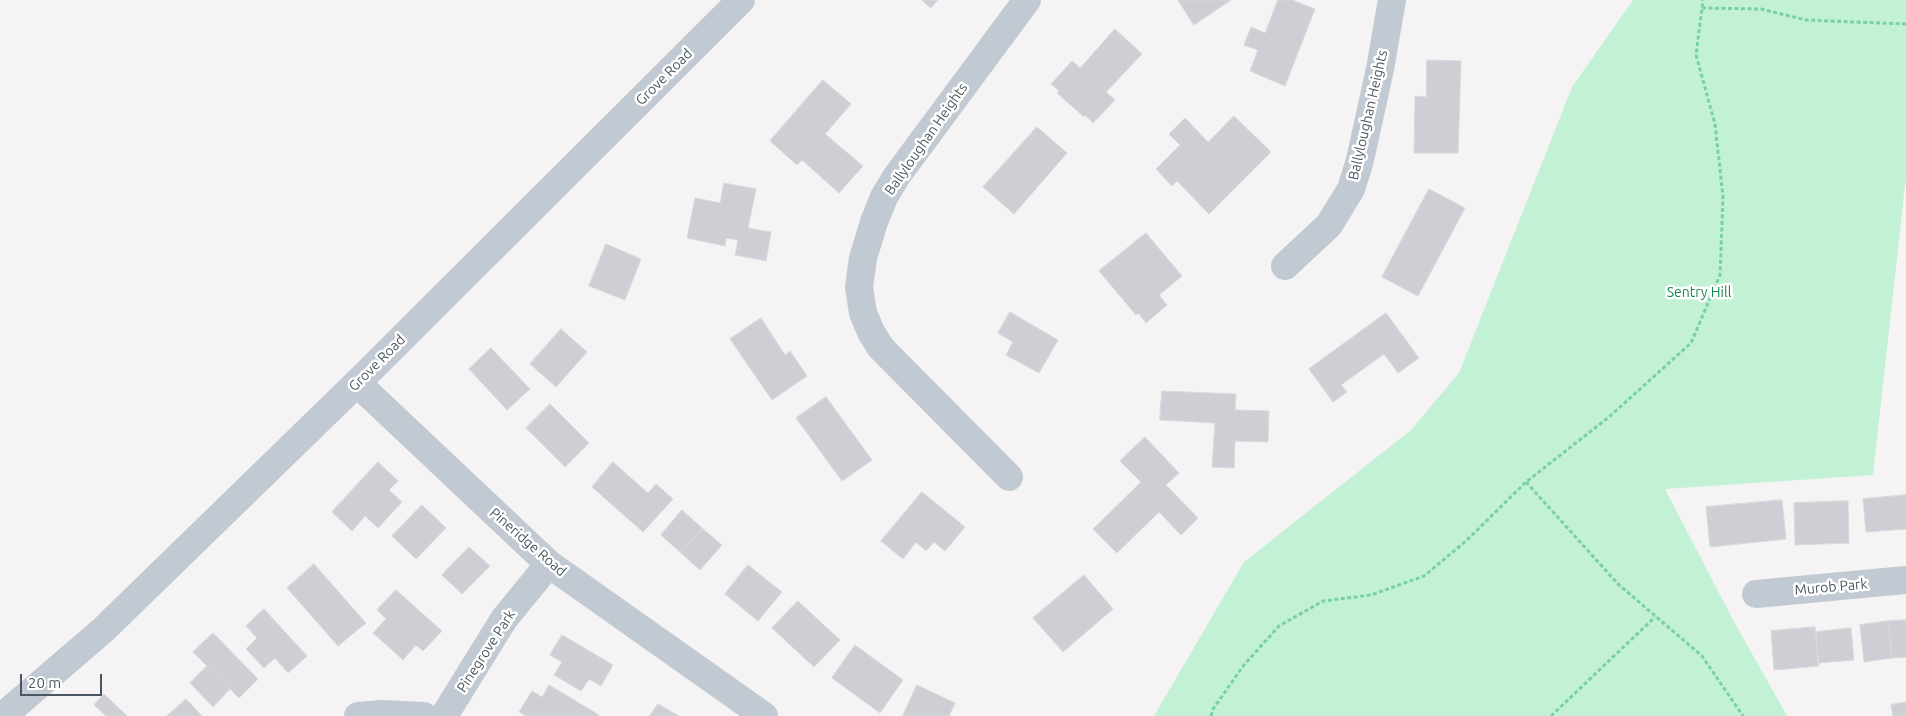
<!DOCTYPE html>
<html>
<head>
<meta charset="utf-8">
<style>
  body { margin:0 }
  #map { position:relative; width:1906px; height:716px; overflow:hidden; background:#f5f3f3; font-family:Ubuntu,sans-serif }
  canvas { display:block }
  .scale { position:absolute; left:20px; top:674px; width:82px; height:22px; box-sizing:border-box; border:2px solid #4a5661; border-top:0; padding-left:6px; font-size:15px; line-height:18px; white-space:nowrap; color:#4a5661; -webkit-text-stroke:4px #fff; paint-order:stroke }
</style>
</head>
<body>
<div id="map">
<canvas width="1906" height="716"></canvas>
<div class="scale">20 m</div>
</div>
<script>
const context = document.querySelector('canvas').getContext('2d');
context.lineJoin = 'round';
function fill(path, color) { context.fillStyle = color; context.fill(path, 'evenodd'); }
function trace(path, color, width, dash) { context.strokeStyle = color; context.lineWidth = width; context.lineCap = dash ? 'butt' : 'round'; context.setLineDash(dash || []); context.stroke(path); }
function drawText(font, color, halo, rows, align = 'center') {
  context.font = font + ' Ubuntu,sans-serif'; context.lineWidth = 5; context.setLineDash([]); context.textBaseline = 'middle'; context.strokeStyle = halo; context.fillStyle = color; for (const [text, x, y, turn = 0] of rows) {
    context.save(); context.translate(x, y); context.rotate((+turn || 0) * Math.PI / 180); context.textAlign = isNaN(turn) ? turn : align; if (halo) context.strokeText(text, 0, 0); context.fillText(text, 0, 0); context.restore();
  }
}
fill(new Path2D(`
  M1633,0H1906V176L1873,475L1665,489L1732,618L1787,716H1154L1244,562L1411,430L1459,373L1572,87Z`), '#c3f1d5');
const building = new Path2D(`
  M922,0H938L931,8Z
  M1178,0H1231L1194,25Z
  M1278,0H1292L1315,9L1285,86L1250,71L1258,50L1244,45L1251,27L1265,33Z
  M1115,29L1142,54L1106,92L1115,100L1093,123L1085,115L1084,117L1057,93L1059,91L1051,84L1072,61L1080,68Z
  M1427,60L1461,61L1458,153H1414L1415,96L1426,97Z
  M823,80L851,104L825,134L863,166L839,193L802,160L797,165L770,141Z
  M1234,116L1271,152L1209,214L1177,181L1172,186L1156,169L1180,145L1169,134L1185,118L1208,142Z
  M1037,127L1067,153L1014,214L983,187Z
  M724,183L756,189L748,228L771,232L766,261L735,255L738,240L726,238L725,246L687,238L695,198L720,203Z
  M1429,189L1465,208L1418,296L1382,277Z
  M1146,233L1182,276L1159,295L1167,305L1146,323L1138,313L1136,315L1099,271Z
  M606,244L641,259L625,300L589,286Z
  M1010,312L1058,340L1039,373L1006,355L1013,342L998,333Z
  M1386,313L1419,358L1398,373L1384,354L1341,385L1347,392L1333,402L1309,369Z
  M761,318L785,355L790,351L807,376L772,400L730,339Z
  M561,329L587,352L556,387L530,364Z
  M491,348L530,389L507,410L469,369Z
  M1162,391L1236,394L1235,410L1269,411L1268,442L1235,441L1234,468L1212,467L1215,423L1160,420Z
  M826,397L872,460L842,481L796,418Z
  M550,404L589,443L565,467L526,428Z
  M1145,437L1179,473L1166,485L1198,518L1181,535L1159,512L1117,553L1093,529L1141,482L1120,461Z
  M378,462L398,481L389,490L402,502L378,528L365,516L352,531L332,512Z
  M613,462L648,493L656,484L673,499L643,532L592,487Z
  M922,492L965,527L945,551L934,542L926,551L916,542L903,559L881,541Z
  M1906,495V529L1866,532L1863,499Z
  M1782,500L1786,539L1710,547L1706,507Z
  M1848,501L1849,543L1795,545L1794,503Z
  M422,505L446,528L416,559L392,536Z
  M682,510L703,529L681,553L661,535Z
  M703,529L722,545L700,570L681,553Z
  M469,547L490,566L462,594L442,575Z
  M314,564L366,623L338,646L287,588Z
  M748,565L782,592L758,621L725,594Z
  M1084,575L1113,609L1063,652L1033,618Z
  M396,590L442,631L423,651L416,645L403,660L373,633L386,619L377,610Z
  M798,601L840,640L814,667L772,628Z
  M264,609L307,656L288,673L275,658L264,668L246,649L257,638L246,626Z
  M1906,620V657L1892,658L1888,621Z
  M1888,621L1892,658L1864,662L1860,625Z
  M1815,627L1819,666L1774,670L1771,631Z
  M1851,628L1854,660L1818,663L1816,632Z
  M213,633L258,679L239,698L193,652Z
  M562,635L613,665L601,686L589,679L581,691L554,675L562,662L550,655Z
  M855,645L903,680L880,713L832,678Z
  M207,666L230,689L213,707L190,683Z
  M549,685L599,715V716H526L519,712L532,691L542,697Z
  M917,685L955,703L949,716H903Z
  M104,694L127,716H106L94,705Z
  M186,699L202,716H167Z
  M1906,702V716H1893L1891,705Z
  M658,704L679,716H650Z`);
fill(building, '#cdcfd5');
trace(building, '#d7d9de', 1);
trace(new Path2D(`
  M1702,8L1761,9L1806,20L1906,24
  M1526,482L1618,584L1702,656L1743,716
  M1211,716L1213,709L1244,665L1279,626L1323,601L1371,595L1424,576L1466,541L1526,482L1609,417L1691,343L1720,275L1723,197L1715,124L1696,55L1703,0
  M1551,716L1655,617`), '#7ad0a6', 3, [4, 2.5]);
trace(new Path2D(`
  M1285,266L1329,225L1351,189L1360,160L1380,69L1392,0
  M357,383L549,564L764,716
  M1009,477L881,348L871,332L863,313L859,287L863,258L874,222L884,197L896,177L1027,0
  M1756,594L1906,580
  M3,716L103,630L357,383L741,0
  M358,716L382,714L424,716
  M444,716L504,619L549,564`), '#c1cad2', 28);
drawText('14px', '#4a5661', '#fff', [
  ["Grove Road",664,77,-45],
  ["Ballyloughan Heights",1368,115,-77],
  ["Ballyloughan Heights",926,139,-55],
  ["Grove Road",377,363,-45],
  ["Pineridge Road",528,542,41],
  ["Murob Park",1831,587,-5],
  ["Pinegrove Park",486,651,-57]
]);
drawText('14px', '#17864f', '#fff', [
  ["Sentry Hill",1699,292]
]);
</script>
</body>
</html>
